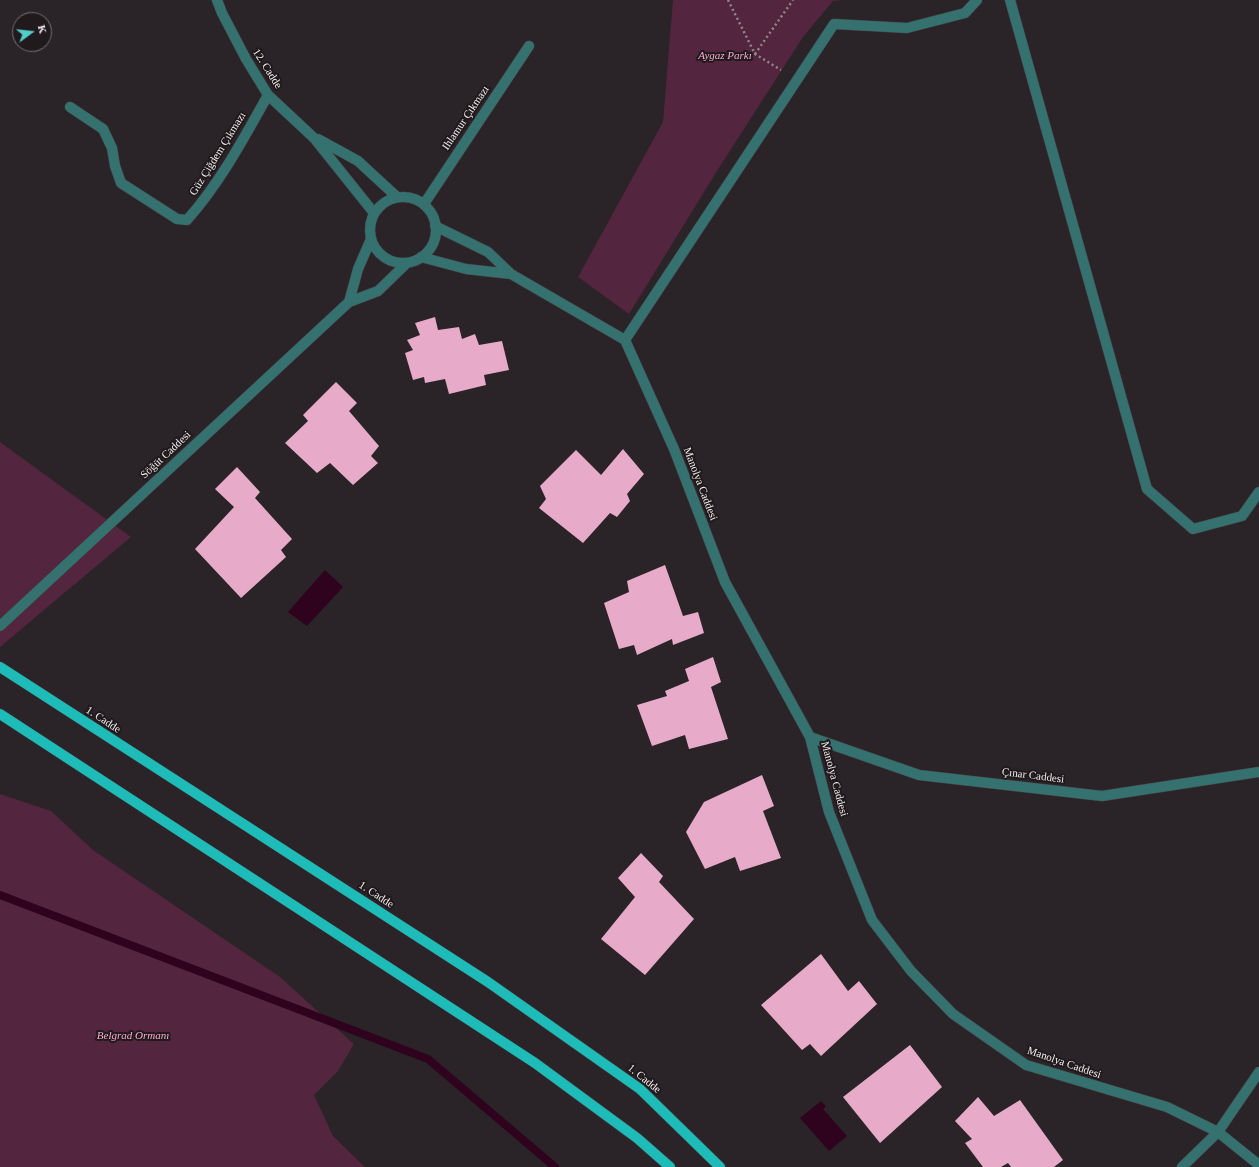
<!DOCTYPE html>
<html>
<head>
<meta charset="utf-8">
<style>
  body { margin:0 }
  #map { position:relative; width:1259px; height:1167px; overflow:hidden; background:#2a2327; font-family:"Times New Roman",serif }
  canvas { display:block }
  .north { position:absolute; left:12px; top:12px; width:40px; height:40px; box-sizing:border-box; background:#211a1d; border:1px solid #756f71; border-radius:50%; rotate:75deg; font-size:11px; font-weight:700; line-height:16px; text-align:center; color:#f3eef0 }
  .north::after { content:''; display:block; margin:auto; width:14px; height:18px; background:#53cdc9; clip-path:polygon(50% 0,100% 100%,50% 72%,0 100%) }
</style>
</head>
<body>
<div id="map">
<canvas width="1259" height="1167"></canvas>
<div class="north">K</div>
</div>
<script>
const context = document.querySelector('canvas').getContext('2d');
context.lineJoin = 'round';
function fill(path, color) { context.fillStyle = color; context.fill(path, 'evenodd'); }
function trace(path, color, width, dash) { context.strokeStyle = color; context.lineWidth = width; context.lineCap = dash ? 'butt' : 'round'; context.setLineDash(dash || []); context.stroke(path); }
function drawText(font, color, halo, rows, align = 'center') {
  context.font = font + ' "Times New Roman",serif'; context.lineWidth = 4; context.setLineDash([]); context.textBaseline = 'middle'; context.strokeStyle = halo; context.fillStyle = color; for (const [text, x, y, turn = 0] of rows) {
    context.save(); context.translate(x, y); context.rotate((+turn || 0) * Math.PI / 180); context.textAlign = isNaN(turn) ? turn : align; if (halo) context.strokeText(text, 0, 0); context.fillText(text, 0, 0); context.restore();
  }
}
fill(new Path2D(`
  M673,0H843L833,1L803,37L717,171L629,314L578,277L663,122Z
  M0,442L131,537L0,647Z
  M0,794L51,811L93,850L280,977L354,1044L338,1071L314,1095L333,1136L365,1167H0Z`), '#53253e');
fill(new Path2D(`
  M325,570L343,587L307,626L288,612Z
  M821,1101L826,1106L823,1109L847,1136L829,1151L800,1118Z`), '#2f021e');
trace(new Path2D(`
  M0,895L428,1059L555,1167`), '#2f021e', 8);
fill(new Path2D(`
  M435,317L438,330L459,327L462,339L475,334L479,345L502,341L509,370L484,375L486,385L449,394L445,379L425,383L424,377L413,380L405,353L413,350L407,340L420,335L415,323Z
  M336,382L357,403L349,411L379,446L371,456L378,463L353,485L330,463L317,473L285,443L308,421L303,415Z
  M623,449L644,474L627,494L630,501L617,517L610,513L583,543L539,508L546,499L540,486L576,450L601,475Z
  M237,467L260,492L255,498L292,539L281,550L286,557L241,598L195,549L234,507L215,489Z
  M665,565L683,616L698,612L704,633L673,645L672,639L637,655L634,645L619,649L604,603L629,592L627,581Z
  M713,657L721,682L711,687L728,739L689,749L685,735L652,746L637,705L667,696L665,691L689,681L685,669Z
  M762,775L774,806L763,811L781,858L740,871L735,857L705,869L686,832L704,802Z
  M641,853L663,876L659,882L694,919L645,975L601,939L635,897L618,878Z
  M821,954L848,991L859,981L877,1004L821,1056L810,1044L802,1050L761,1005Z
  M910,1045L942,1087L880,1143L843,1097Z
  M978,1097L994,1116L1020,1100L1063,1160L1054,1167H1011L1008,1163L1001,1167H983L965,1143L972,1139L955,1121Z`), '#e7abc9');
const street = new Path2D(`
  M217,0L222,13L246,59L268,95L314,138L374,213
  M1010,0L1147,489L1193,529L1242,516L1259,492
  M70,107L103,129L112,148L115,166L121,183L177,219L187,220C220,183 244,138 268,95
  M318,139L358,161L397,197
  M370 230a33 33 0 1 1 66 0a33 33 0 1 1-66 0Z
  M424,204L529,46
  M435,226L488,252L511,274L625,340L674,449L725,582L810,737L829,812L872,920L911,971L953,1014L1026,1065L1167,1107L1218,1132L1259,1165
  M421,257L466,269L511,274
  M349,302L358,269L371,239
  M625,340L834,24L907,28L965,13L977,0
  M0,626L349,302L378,291L407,263
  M810,737L919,775L1102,796L1259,772
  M1182,1167L1218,1132L1259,1072`);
const primary = new Path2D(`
  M0,667L488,982L640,1089L720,1167
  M0,714L535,1063L637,1138L670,1167`);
trace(street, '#463f43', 11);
trace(primary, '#463f43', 11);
trace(new Path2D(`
  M728,0L755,54L781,70
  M755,54L793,0`), '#8f898c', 2.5, [2, 3]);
trace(street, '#34716f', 10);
trace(primary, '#1dbcb8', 10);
drawText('italic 11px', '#fda9d3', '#211a1d', [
  ["Aygaz Parkı",725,56],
  ["Belgrad Ormanı",133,1036]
]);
drawText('11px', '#f3eef0', '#211a1d', [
  ["12. Cadde",267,69,57],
  ["Ihlamur Çıkmazı",466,118,-56],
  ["Güz Çiğdem Çıkmazı",218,154,-58],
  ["Söğüt Caddesi",166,455,-43],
  ["Manolya Caddesi",700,484,69],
  ["1. Cadde",103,720,33],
  ["Çınar Caddesi",1033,776,7],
  ["Manolya Caddesi",834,779,75],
  ["1. Cadde",376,895,33],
  ["Manolya Caddesi",1064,1063,19],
  ["1. Cadde",644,1079,39]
]);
</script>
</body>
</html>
